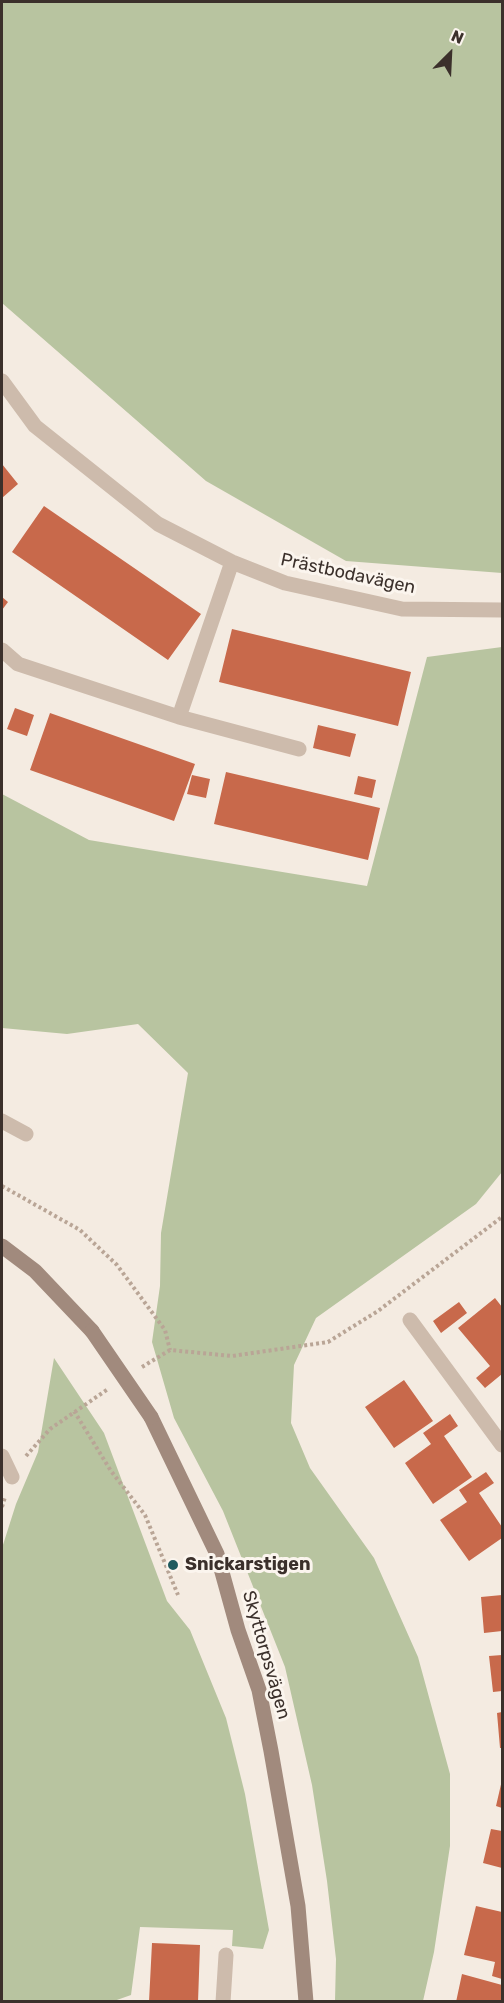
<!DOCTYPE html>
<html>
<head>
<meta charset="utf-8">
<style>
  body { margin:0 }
  #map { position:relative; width:504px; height:2003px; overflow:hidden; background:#f4ebe1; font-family:Rubik,sans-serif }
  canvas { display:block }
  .frame { position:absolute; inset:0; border:3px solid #3b302b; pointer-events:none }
  .north { position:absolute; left:420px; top:24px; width:60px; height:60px; -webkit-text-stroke:4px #fbf5ee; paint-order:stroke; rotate:24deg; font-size:16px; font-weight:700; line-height:24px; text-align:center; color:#3b302b }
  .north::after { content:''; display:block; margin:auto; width:21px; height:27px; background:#3b302b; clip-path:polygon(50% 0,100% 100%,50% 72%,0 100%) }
</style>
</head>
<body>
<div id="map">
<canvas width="504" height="2003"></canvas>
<div class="frame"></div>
<div class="north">N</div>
</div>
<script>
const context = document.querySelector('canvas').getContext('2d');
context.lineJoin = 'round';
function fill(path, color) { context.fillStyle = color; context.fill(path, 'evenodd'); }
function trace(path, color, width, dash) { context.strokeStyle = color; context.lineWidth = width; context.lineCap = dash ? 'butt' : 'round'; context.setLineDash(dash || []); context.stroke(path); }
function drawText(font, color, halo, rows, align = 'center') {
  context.font = font + ' Rubik,sans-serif'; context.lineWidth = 6; context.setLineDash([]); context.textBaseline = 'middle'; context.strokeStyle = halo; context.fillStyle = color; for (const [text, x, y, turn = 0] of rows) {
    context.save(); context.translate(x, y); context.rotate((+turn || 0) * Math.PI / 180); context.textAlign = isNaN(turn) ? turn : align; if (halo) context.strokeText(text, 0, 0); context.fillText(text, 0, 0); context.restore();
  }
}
fill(new Path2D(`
  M2,2H502V573L346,561L206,481L2,303Z
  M502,647V1172L476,1204L316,1318L294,1365L291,1423L310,1468L374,1558L418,1657L450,1774V1846L434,1952L423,2001H335L336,1959L327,1881L312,1785L285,1667L223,1511L174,1418L152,1342L160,1286L161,1233L188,1073L138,1024L67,1034L2,1028V794L89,840L367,886L427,657Z
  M54,1358L104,1433L167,1601L190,1630L226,1718L245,1794L269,1930L263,1949L232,1946L233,1930L140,1927L131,1995L114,2001H2V1548L16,1504L38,1452Z`), '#b8c4a0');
fill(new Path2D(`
  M2,464L18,484L2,498Z
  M44,506L201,614L168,660L12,552Z
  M2,597L8,602L2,610Z
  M232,629L411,672L398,726L219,682Z
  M15,708L34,715L27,736L7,729Z
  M50,713L195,764L174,821L30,770Z
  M318,725L356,734L350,757L313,748Z
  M226,772L380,808L368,860L214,824Z
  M192,775L210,779L206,798L187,794Z
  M358,776L376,780L372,798L354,794Z
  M495,1298L502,1307V1374L485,1388L476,1378L490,1366L458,1328Z
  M459,1302L467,1313L441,1333L433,1321Z
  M404,1380L433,1421L394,1448L365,1407Z
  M450,1414L458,1426L444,1436L472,1477L433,1504L405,1463L431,1444L423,1433Z
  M486,1472L494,1483L479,1493L502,1527V1538L469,1561L440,1520L467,1502L459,1490Z
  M502,1595V1631L484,1633L481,1597Z
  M502,1655V1691L493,1692L489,1656Z
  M502,1712V1748H500L497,1713Z
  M502,1780V1808L496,1806Z
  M491,1829L502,1831V1868L483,1863Z
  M476,1906L502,1912V1979L492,1976L495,1962L464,1955Z
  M152,1943L200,1945L198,2002H149Z
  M462,1974L502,1985V2002H456Z`), '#c8694b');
trace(new Path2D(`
  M2,1186L80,1230L117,1265L165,1330L170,1350
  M142,1367L170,1350L232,1356L328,1342L378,1311L502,1217
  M74,1411L111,1471L145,1515L178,1595
  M26,1456L50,1429L108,1389
  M2,1507L5,1497`), '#b9a596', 4, [3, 3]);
trace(new Path2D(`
  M2,1121L26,1134
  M2,1456L12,1477
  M223,2002L226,1955`), '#cdbbac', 15);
trace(new Path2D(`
  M2,381L35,426L158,524L232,562L285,583L402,609L502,610
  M2,650L18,664L179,717L232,562
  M179,717L299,749
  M410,1320L502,1445`), '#cdbbac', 15);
trace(new Path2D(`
  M2,1246L35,1271L92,1331
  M151,1417L217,1554L238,1630L259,1690L271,1751L298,1906L306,2002`), '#a18a7d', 15);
trace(new Path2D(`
  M92,1331L151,1417`), '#a18a7d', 15);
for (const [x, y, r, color] of [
  [173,1565,6,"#1f5a5e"]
]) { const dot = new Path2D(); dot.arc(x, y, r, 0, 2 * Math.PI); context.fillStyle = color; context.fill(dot); trace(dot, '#fbf5ee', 2); }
drawText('18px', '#3b302b', '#fbf5ee', [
  ["Prästbodavägen",348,574,12],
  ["Skyttorpsvägen",266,1655,74]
]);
drawText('bold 18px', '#3b302b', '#fbf5ee', [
  ["Snickarstigen",185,1565]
], 'left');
</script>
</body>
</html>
